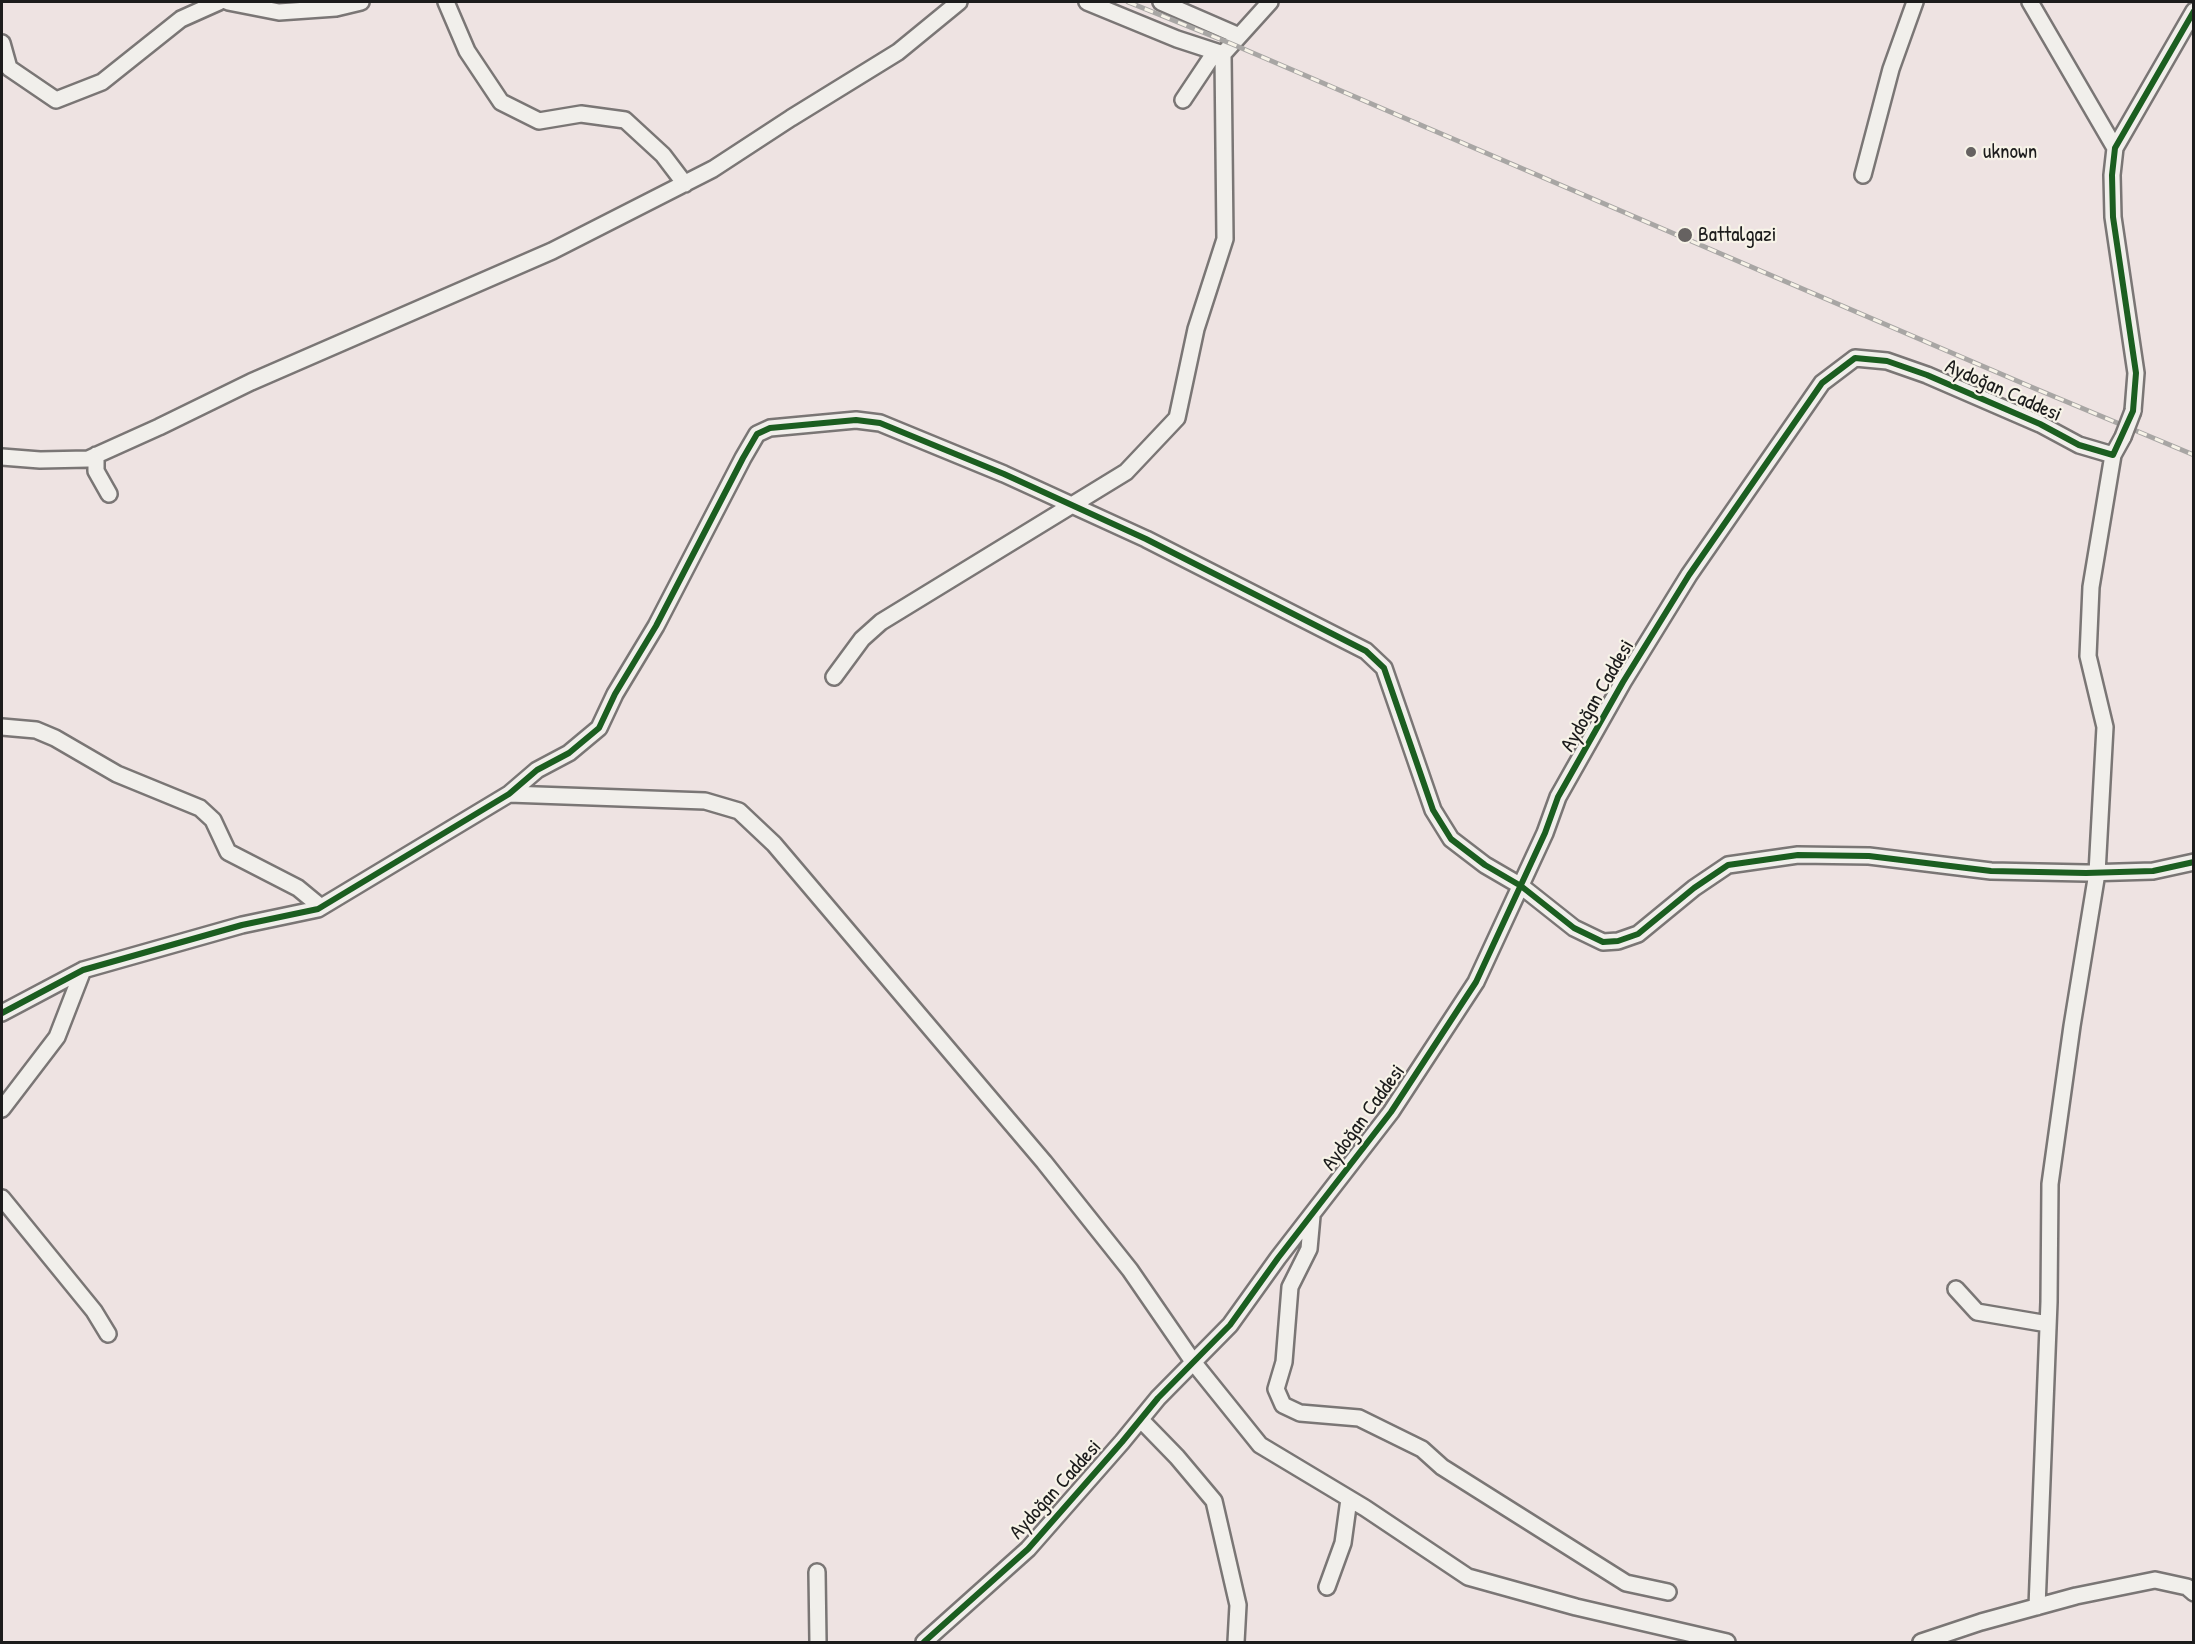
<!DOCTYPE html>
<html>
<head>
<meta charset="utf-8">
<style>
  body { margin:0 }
  #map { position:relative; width:2195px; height:1644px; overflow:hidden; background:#eee3e2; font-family:"Patrick Hand",sans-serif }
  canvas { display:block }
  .frame { position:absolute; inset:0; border:3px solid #1c1c1c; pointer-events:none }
</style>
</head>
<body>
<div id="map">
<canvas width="2195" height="1644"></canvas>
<div class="frame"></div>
</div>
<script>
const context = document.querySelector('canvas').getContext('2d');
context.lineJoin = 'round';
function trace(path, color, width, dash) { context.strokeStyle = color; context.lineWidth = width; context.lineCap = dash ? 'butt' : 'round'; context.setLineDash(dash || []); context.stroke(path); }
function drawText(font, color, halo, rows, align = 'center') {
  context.font = font + ' "Patrick Hand",sans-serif'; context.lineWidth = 4.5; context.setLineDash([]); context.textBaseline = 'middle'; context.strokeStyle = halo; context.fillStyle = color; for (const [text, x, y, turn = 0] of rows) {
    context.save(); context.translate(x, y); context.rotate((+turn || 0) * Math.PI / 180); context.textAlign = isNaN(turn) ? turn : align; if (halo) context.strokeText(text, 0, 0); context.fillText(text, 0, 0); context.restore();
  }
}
const minor = new Path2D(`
  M228,2L279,12L336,8L361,2
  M446,2L467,51L501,102L539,121L581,114L625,120L663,155L685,184
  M1087,2L1177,39L1223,54L1270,2
  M1161,2L1239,36
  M2030,2L2115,148
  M2,43L9,68L56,100L102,82L181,19L219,2
  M1183,100L1215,52
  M1863,175L1891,69L1915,2
  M2133,411L2136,373L2113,217L2112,175L2115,148L2194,11
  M96,455V471L109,494
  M2,457L40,460L88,459L159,427L251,382L552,251L713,169L791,118L898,52L959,2
  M834,677L862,639L881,622L1126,472L1177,418L1196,329L1225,239L1223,54
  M2,727L36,730L55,738L117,774L200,808L213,820L228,852L298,888L321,907
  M509,794L705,801L739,811L774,844L1044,1162L1130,1270L1194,1363L1260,1445L1365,1508L1468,1577L1576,1607L1727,1642
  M2,1013L83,970L242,925L318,909L509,794L537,770L569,753L599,728L615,694L656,626L743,458L757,434L770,428L856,420L880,423L1004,474L1146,539L1366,651L1384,668L1433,810L1451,839L1485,865L1521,886L1574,928L1603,942L1618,941L1638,934L1694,888L1728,865L1798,855L1869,856L1991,871L2086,873L2153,871L2194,862
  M2,1109L57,1037L83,970
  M2,1198L94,1311L108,1334
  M1312,1216L1309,1249L1290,1287L1284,1362L1276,1389L1283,1405L1300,1413L1359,1418L1422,1449L1442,1467L1626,1583L1668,1592
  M1956,1289L1977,1312L2048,1324
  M1141,1420L1177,1457L1214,1501L1238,1605L1236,1642
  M817,1572L818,1642
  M1327,1587L1343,1543L1349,1499
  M2037,1607L2049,1302L2050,1184L2072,1026L2097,873L2105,727L2088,656L2091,587L2113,455
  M924,1642L1028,1549L1122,1442L1158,1398L1230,1325L1278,1258L1391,1112L1476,982L1545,833L1558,797L1623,682L1689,575L1822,383L1855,358L1887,361L1927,375L2040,424L2079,445L2113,455L2123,437
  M1921,1642L1981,1622L2076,1596L2155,1580L2187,1587L2194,1593`);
trace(minor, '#7a7675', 20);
trace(minor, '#f1efeb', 15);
const rail = new Path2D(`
  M1128,2L1232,44L2029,386L2194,455`);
trace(rail, '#a8a6a4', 5);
trace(rail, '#f7f3e8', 3, [9]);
const minorBridge = new Path2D(`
  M2123,437L2133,411`);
trace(minorBridge, '#7a7675', 20, []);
trace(minorBridge, '#f1efeb', 15);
trace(new Path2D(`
  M2,1013L83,970L242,925L318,909L509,794L537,770L569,753L599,728L615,694L656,626L743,458L757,434L770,428L856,420L880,423L1004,474L1146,539L1366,651L1384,668L1433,810L1451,839L1485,865L1521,886L1574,928L1603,942L1618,941L1638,934L1694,888L1728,865L1798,855L1869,856L1991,871L2086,873L2153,871L2194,862
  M924,1642L1028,1549L1122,1442L1158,1398L1230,1325L1278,1258L1391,1112L1476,982L1545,833L1558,797L1623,682L1689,575L1822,383L1855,358L1887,361L1927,375L2040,424L2079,445L2113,455L2133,411L2136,373L2113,217L2112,175L2115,148L2194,11`), '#1b5e20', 6);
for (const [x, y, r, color] of [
  [1971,152,6,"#666261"],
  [1685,235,8,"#666261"]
]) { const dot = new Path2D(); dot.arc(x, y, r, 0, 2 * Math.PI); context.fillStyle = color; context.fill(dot); trace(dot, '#f7f3e8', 2); }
drawText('21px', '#1c1c1c', '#f7f3e8', [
  ["uknown",1983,152],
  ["Battalgazi",1698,235]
], 'left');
drawText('21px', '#1c1c1c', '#f7f3e8', [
  ["Aydoğan Caddesi",2003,391,24],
  ["Aydoğan Caddesi",1598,696,-60],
  ["Aydoğan Caddesi",1364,1118,-54],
  ["Aydoğan Caddesi",1056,1490,-48]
]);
</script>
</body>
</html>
